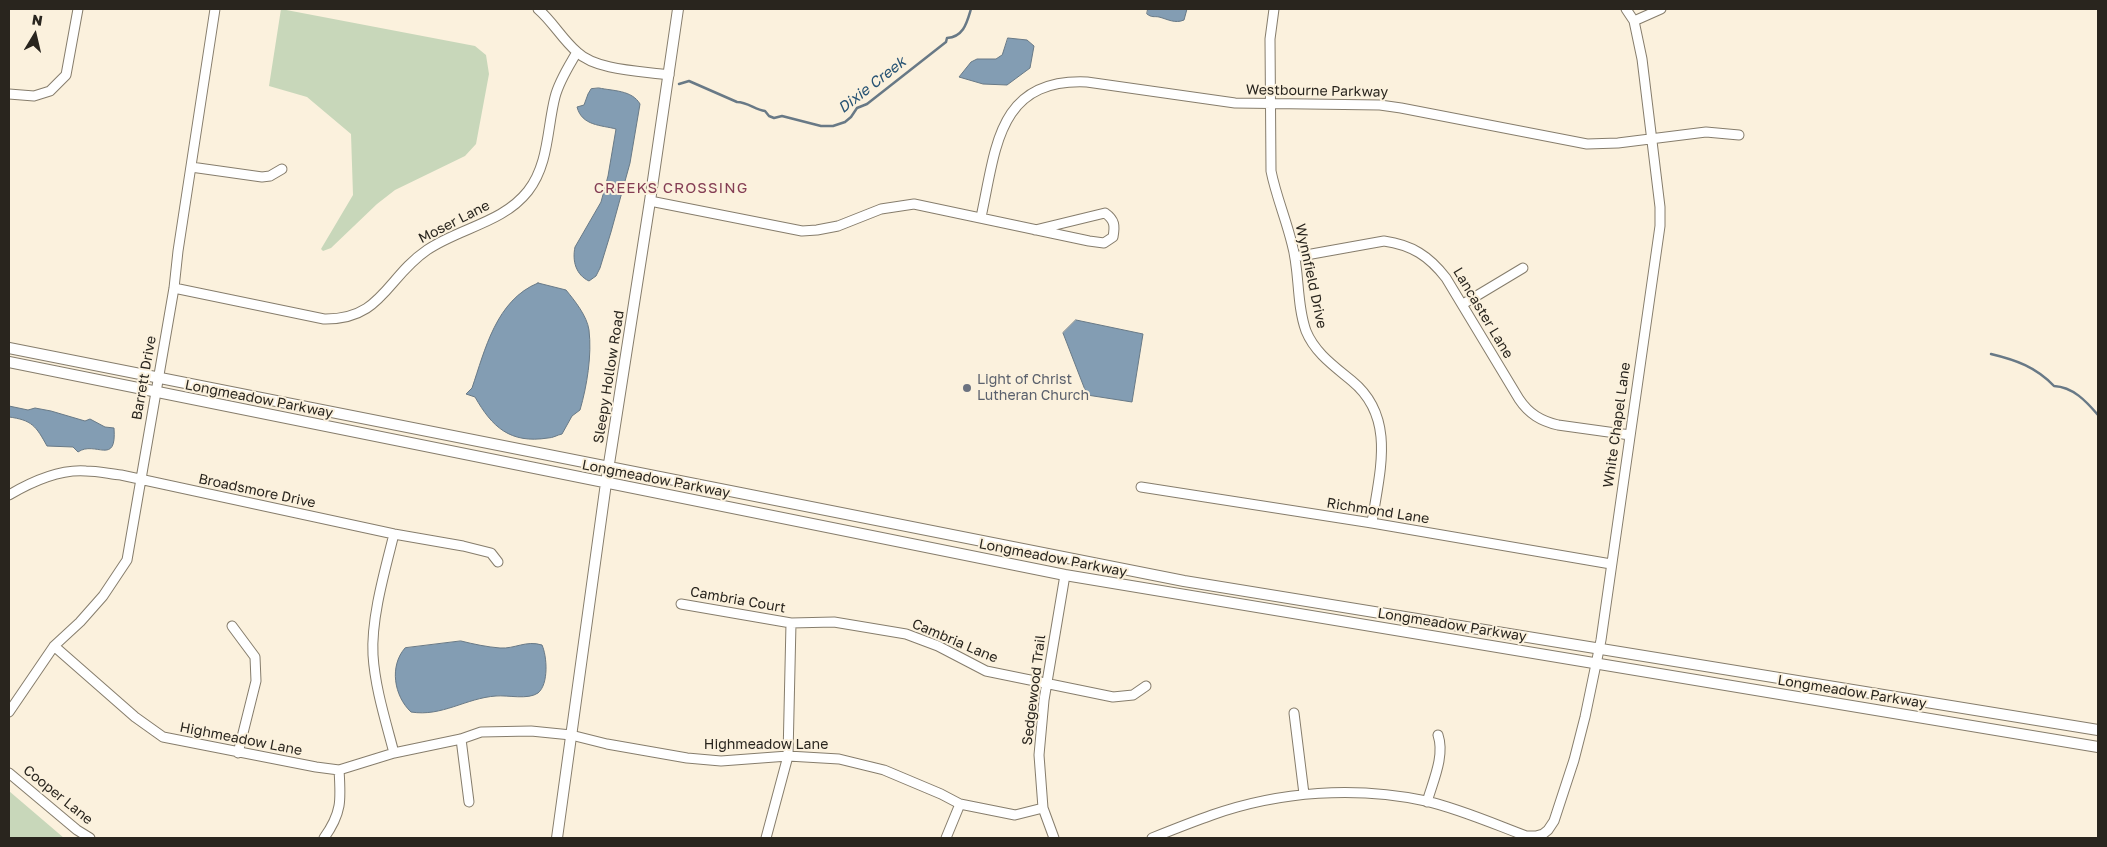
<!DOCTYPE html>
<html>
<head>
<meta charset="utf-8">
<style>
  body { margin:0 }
  #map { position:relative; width:2107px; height:847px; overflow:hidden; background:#fbf1dd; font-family:"Golos Text",sans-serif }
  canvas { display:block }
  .frame { position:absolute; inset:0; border:10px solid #29251e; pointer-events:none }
  .north { position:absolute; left:10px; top:10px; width:50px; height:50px; -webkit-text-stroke:4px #fbf1dd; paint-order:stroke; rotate:9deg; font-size:14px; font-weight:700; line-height:20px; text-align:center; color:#29251e }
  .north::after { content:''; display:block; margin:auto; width:18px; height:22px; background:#29251e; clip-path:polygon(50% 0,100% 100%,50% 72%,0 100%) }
</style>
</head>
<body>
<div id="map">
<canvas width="2107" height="847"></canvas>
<div class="frame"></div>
<div class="north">N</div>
</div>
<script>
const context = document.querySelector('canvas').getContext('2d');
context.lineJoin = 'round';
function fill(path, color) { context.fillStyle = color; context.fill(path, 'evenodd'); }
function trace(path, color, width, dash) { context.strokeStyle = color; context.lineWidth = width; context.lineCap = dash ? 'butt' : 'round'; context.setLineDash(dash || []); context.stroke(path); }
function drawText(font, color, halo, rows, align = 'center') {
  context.font = font + ' "Golos Text",sans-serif'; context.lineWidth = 4; context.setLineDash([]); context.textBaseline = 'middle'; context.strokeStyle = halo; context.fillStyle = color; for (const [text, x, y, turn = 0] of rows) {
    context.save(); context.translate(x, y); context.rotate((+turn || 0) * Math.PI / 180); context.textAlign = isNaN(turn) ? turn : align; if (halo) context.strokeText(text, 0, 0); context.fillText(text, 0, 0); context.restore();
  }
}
fill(new Path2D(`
  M281,9L475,46L486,55L489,74L476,144L465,156L395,190L377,204L331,248L323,251L321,249L353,195L351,134L307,97L269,86Z
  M9,791L64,838H9Z`), '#c8d7ba');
const water = new Path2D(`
  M1148,9H1187L1184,20C1175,24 1167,19 1159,17C1154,16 1152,18 1147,14Z
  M1008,38L1027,40L1034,46L1030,68L1007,85L983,84L959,77L971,62L977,59H996L1002,55Z
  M599,88C613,91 632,90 640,104L630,163L611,232L600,268L596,276L589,281C576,275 572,261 575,247L601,202L608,176L616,129C601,125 582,126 577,107L584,105L588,94L591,89Z
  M538,283L566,290C575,301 587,316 589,330C592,355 587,386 580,410L572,416L562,434C557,435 553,438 548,438C510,444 492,427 475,397L466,394L472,388C485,350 496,300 538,283Z
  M1076,320L1143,334L1132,402L1087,395L1063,333Z
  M9,406L28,410L35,408L51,411L85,421L90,419L105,427L114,428C117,467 95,440 78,452L73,447L47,446C36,426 32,420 9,417Z
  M461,641C473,644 487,647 500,648C515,649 526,640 542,645C547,656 549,684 538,693C528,700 508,695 496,696C466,698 442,717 411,712C394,696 389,666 405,648Z`);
fill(water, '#839db3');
trace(water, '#687986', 1);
trace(new Path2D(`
  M679,84L689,81L737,102C748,102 755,110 765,111L769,116L774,118L782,116L821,126H833L845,122L851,117L857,108L867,104L946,42L947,38C964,37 967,22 971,9
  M1991,354C2016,360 2036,367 2054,386C2073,387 2086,401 2098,415`), '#687986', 2.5);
const minor = new Path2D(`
  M538,9C553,22 562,39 577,52C597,71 643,71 669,75
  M1274,9L1270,39L1271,171C1276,196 1286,219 1292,244C1300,272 1296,303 1306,331C1315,353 1334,366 1352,381C1397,418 1379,473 1372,523
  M1634,21L1661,9
  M9,94L34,96L50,91L66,75L78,9
  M191,167L262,177L270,176L282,169
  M650,201L802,231L817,230L838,226L881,209L914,204L1089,241L1104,243L1113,237C1115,226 1115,220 1105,213L1035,230
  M981,217C996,149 997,78 1087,82L1235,103L1380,105L1401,108L1587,144L1618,143L1706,132L1739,135
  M1295,257L1384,241C1412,245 1429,256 1446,278L1519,399C1529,414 1541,421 1558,425L1630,435
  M174,288L324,319C382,320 386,278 427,250C459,228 503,223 528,191C549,164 547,128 555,97C559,81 569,66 577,52
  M1463,304L1523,268
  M1141,487L1372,523L1611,564
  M9,495C31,482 60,469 86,471C98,471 110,474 121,475L394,534L463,546L491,553L498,562
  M681,604L791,623L834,622L906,634L938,646L986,671L1113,697L1133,695L1146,686
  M232,626L255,657L256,681L238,753
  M54,646L135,717L163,737L316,767L339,770L394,753L461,739L481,732L531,731L571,735L607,744L687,758L721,761L788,756L839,759L884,770L941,794L960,804L1015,815L1043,808
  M9,712L54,646L80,622L103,596L127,560L174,288L178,251L215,9
  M1294,713L1304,794
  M461,739L469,802
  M394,753C386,722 375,688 373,655C371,618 385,570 394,534
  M9,773L77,830L90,838
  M1427,802C1433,781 1445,756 1438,735
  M324,838C342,813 341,800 339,770
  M766,838L788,756L791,623
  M946,838L960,804
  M1054,838L1043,808L1039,755L1044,700L1065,575
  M1152,838C1172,830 1192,822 1212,815C1280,791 1356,786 1426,801C1460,809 1494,824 1526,836H1536L1543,834L1548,830L1554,821L1574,760L1585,717L1601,640L1660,226V207L1642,59L1634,21L1626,9`);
const tertiary = new Path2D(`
  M9,348L1184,581L2098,730
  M9,362L1065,575L2098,747
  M557,838L606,483L650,201L678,9`);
trace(minor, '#867d6c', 11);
trace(tertiary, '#867d6c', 12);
trace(minor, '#fff', 9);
trace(tertiary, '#fff', 10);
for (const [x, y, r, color] of [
  [967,388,5,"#6b7280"]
]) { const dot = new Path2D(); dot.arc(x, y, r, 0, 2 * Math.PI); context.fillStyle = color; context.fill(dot); trace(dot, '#fbf1dd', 2); }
drawText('14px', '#29251e', '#fbf1dd', [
  ["Westbourne Parkway",1317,91,1],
  ["Moser Lane",454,222,-27],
  ["Wynnfield Drive",1311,276,78],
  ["Lancaster Lane",1483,313,59],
  ["Sleepy Hollow Road",609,377,-81],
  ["Barrett Drive",144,378,-80],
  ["Longmeadow Parkway",259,399,11],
  ["White Chapel Lane",1617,425,-82],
  ["Longmeadow Parkway",656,479,11],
  ["Broadsmore Drive",257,491,12],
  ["Richmond Lane",1378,511,9],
  ["Longmeadow Parkway",1053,558,11],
  ["Cambria Court",738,600,10],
  ["Longmeadow Parkway",1452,625,9],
  ["Cambria Lane",955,641,23],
  ["Sedgewood Trail",1034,690,-83],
  ["Longmeadow Parkway",1852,692,9],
  ["Highmeadow Lane",241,739,11],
  ["Highmeadow Lane",766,745],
  ["Cooper Lane",58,795,39]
]);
drawText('14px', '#5b616d', '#fbf1dd', [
  ["Light of Christ",977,380],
  ["Lutheran Church",977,396]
], 'left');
drawText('italic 15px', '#265273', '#fbf1dd', [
  ["Dixie Creek",872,85,-38]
]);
context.letterSpacing = '1px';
drawText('15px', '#843d54', '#fbf1dd', [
  ["CREEKS CROSSING",671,188]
]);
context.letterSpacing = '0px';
</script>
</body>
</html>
